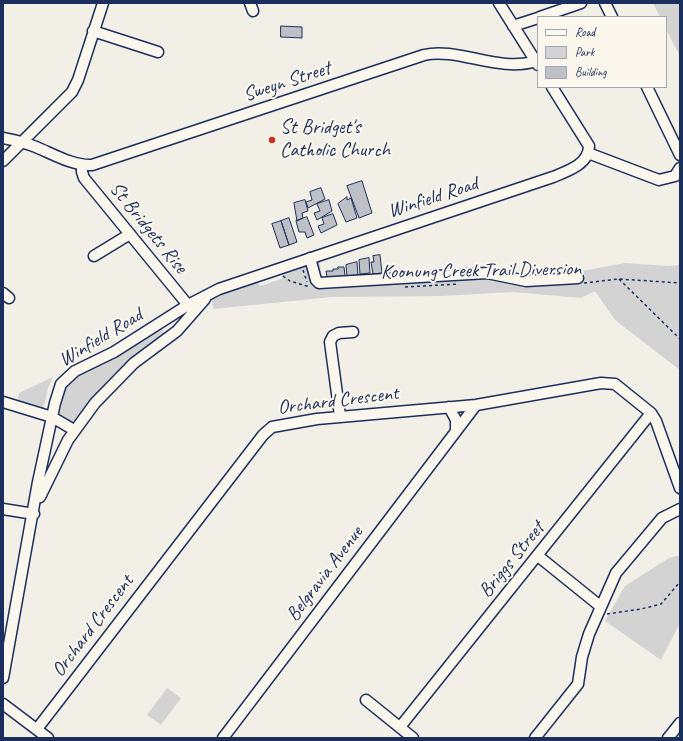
<!DOCTYPE html>
<html>
<head>
<meta charset="utf-8">
<style>
  body { margin:0 }
  #map { position:relative; width:683px; height:741px; overflow:hidden; background:#f2efe6; font-family:Caveat,sans-serif }
  canvas { display:block }
  .frame { position:absolute; inset:0; border:4px solid #1b2f5e; pointer-events:none }
  .legend { position:absolute; left:537px; top:16px; width:130px; height:72px; box-sizing:border-box; background:#fbf7ec; border:1px solid #a1a7b3; margin:0; padding:5px 7px; list-style:none; font-size:12px; color:#1b2f5e }
  .legend li { display:flex; align-items:center; gap:8px; height:20px }
  .legend b { width:20px; border:1px solid #a1a7b3 }
</style>
</head>
<body>
<div id="map">
<canvas width="683" height="741"></canvas>
<div class="frame"></div>
<ul class="legend">
<li><b style="height:5px;background:#fbf7ec"></b>Road</li>
<li><b style="height:11px;background:#d2d3d2"></b>Park</li>
<li><b style="height:11px;background:#bdc0c4"></b>Building</li>
</ul>
</div>
<script>
const context = document.querySelector('canvas').getContext('2d');
context.lineJoin = 'round';
function fill(path, color) { context.fillStyle = color; context.fill(path, 'evenodd'); }
function trace(path, color, width, dash) { context.strokeStyle = color; context.lineWidth = width; context.lineCap = dash ? 'butt' : 'round'; context.setLineDash(dash || []); context.stroke(path); }
function drawText(font, color, halo, rows, align = 'center') {
  context.font = font + ' Caveat,sans-serif'; context.lineWidth = 4; context.setLineDash([]); context.textBaseline = 'middle'; context.strokeStyle = halo; context.fillStyle = color; for (const [text, x, y, turn = 0] of rows) {
    context.save(); context.translate(x, y); context.rotate((+turn || 0) * Math.PI / 180); context.textAlign = isNaN(turn) ? turn : align; if (halo) context.strokeText(text, 0, 0); context.fillText(text, 0, 0); context.restore();
  }
}
fill(new Path2D(`
  M653,3H680V56L666,29V17H660Z
  M320,260L321,281L472,269H496L519,274L582,271L625,263L667,266L680,265V370L615,320L595,291L581,298L514,292L442,296L331,297L213,309L212,300L227,292L258,281L260,286L281,279L284,272Z
  M161,328L165,334L74,425L57,414L65,382Z
  M53,377L48,388L43,409L17,401L19,393Z
  M680,555V623L661,660L605,621L625,586L669,558Z
  M167,688L181,698L161,725L147,715Z`), '#d2d3d2');
const building = new Path2D(`
  M281,26L302,27V38L281,37Z
  M362,181L372,213L359,218L347,186Z
  M321,188L325,199L308,208L306,202L312,200L310,192Z
  M347,197V200L351,198L357,218L346,222L338,204Z
  M305,200L308,211L302,213L303,218L297,221L294,203Z
  M329,200L332,211L317,220L314,213L320,211L317,204Z
  M333,214L337,225L321,233L318,226L324,224L322,218Z
  M307,217L314,235L307,238L305,232H299L296,221Z
  M289,218L297,242L289,245L281,221Z
  M281,221L289,245L280,248L272,224Z
  M380,255L382,273L373,274L371,262H374L373,256Z
  M369,258L370,273L360,274L359,260Z
  M357,262L358,275L347,276L346,265Z
  M338,267H344L345,276L327,277L326,271H333V269H338Z`);
fill(building, '#bdc0c4');
trace(building, '#1b2f5e', 1);
const minor = new Path2D(`
  M250,3L253,11
  M499,3L538,65
  M605,3L612,17
  M540,17L581,3
  M513,26L538,18
  M93,31L158,52
  M647,87L680,155
  M3,138C14,140 26,143 36,147C53,154 73,166 92,165L424,55C458,47 499,73 536,61
  M588,153L659,180L675,176L680,168
  M3,161L72,92L78,80L103,3
  M82,165V172L84,178L192,310
  M94,256L130,234
  M310,258L316,280L319,283L487,273L526,281L578,278
  M3,293L9,298
  M3,402L52,417L74,430
  M449,407L456,420V431
  M340,416L330,342L333,336L339,333L353,332
  M40,497L68,440L95,403L134,363L177,331L205,299
  M3,509L34,514
  M538,556L600,606
  M3,678L38,482L55,403L61,384L75,371L114,352L188,305L219,289L553,177C568,171 589,164 589,146L552,87
  M366,700L413,738
  M3,704L48,738
  M400,727L651,413
  M37,729L263,435L272,427L317,419L476,405L601,383L615,384L651,413L656,421L680,488
  M223,738L476,405
  M535,738L578,684L582,657L589,634L616,573L662,518L680,509
  M668,738L680,723`);
trace(minor, '#1b2f5e', 13);
trace(new Path2D(`
  M303,270L307,282
  M283,276L290,281L310,287
  M619,279L680,339
  M584,283L619,279L680,283
  M405,287L459,284
  M607,614L641,609L661,604L680,582`), '#1b2f5e', 1.5, [3, 3]);
trace(minor, '#fbf7ec', 10);
for (const [x, y, r, color] of [
  [272,140,4,"#c8321e"]
]) { const dot = new Path2D(); dot.arc(x, y, r, 0, 2 * Math.PI); context.fillStyle = color; context.fill(dot); trace(dot, '#fbf7ec', 1.5); }
drawText('20px', '#1b2f5e', '#fbf7ec', [
  ["Sweyn Street",287,82,-18],
  ["Winfield Road",433,198,-18],
  ["St Bridgets Rise",148,228,51],
  ["Koonung Creek Trail Diversion",481,271,-1],
  ["Winfield Road",101,338,-31],
  ["Orchard Crescent",338,401,-7],
  ["Briggs Street",512,560,-51],
  ["Belgravia Avenue",325,574,-53],
  ["Orchard Crescent",93,626,-53]
]);
drawText('20px', '#1b2f5e', '#fbf7ec', [
  ["St Bridget's",280,128],
  ["Catholic Church",280,151]
], 'left');
</script>
</body>
</html>
